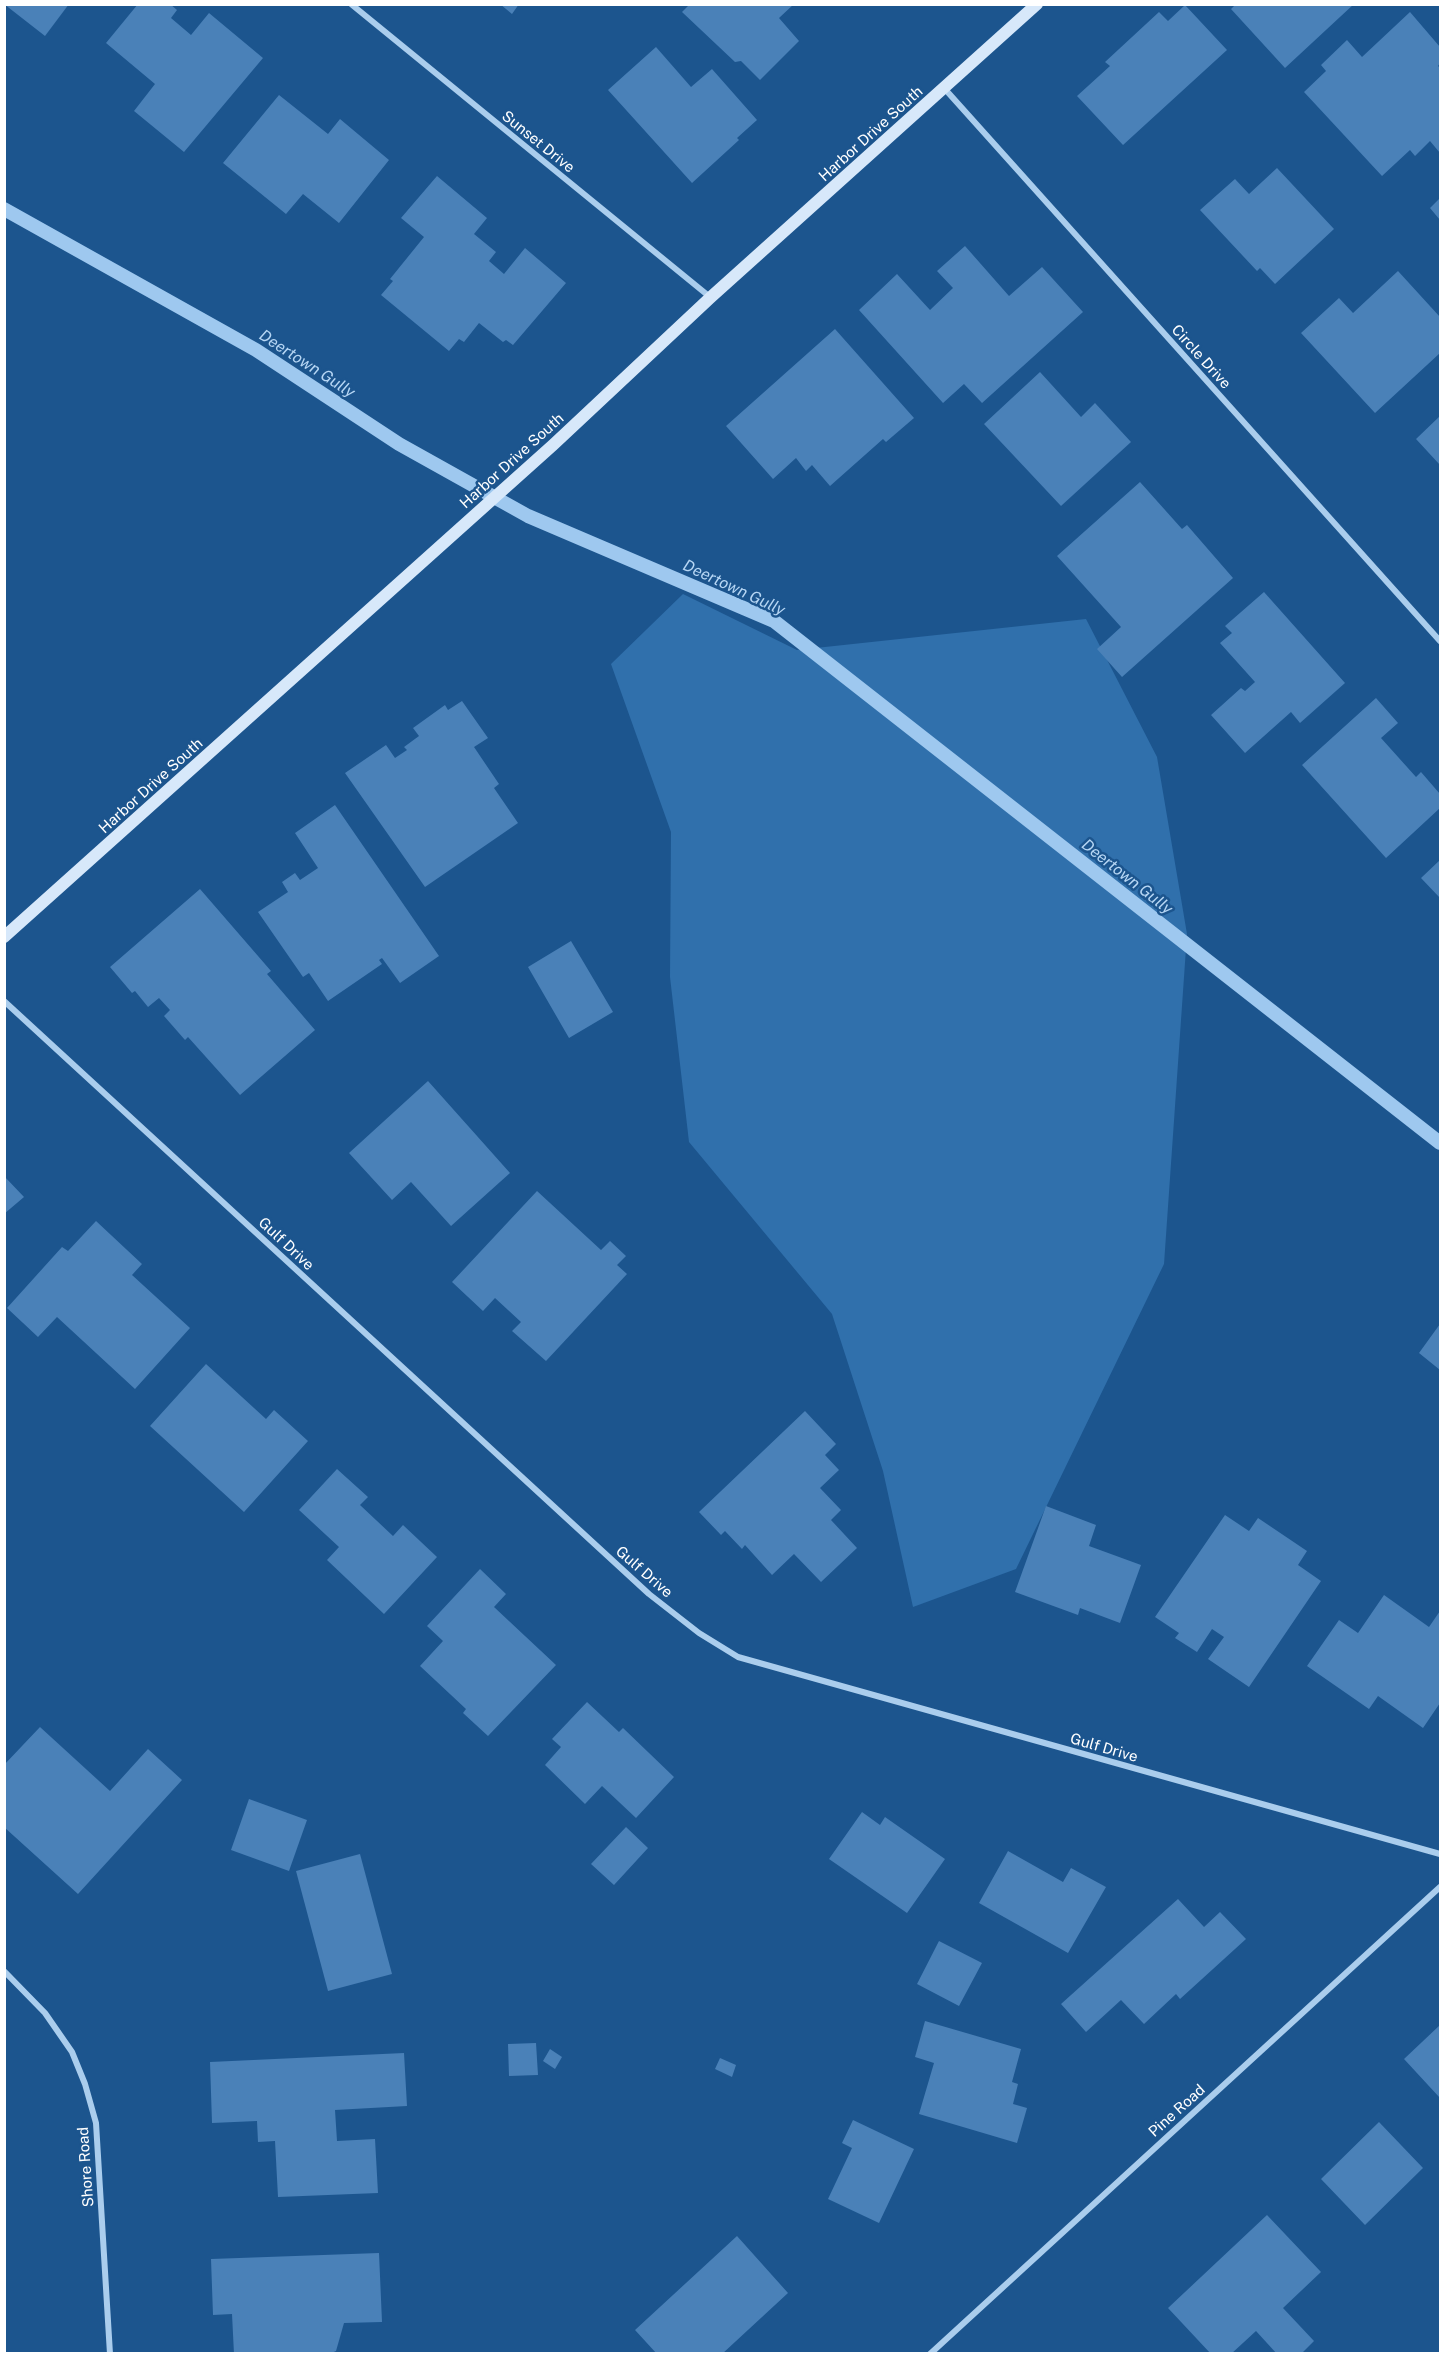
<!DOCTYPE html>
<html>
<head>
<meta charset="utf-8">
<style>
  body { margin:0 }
  #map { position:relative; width:1445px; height:2358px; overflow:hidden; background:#1c558e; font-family:"Public Sans",sans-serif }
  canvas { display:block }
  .frame { position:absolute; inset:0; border:6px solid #fff; pointer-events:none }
</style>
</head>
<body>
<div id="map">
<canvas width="1445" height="2358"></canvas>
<div class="frame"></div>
</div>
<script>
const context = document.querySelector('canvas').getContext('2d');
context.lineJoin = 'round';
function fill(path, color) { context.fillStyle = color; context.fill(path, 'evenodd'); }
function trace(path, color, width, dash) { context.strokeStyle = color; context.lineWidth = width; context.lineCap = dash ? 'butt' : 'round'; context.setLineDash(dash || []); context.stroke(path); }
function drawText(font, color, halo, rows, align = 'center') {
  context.font = font + ' "Public Sans",sans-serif'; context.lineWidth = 5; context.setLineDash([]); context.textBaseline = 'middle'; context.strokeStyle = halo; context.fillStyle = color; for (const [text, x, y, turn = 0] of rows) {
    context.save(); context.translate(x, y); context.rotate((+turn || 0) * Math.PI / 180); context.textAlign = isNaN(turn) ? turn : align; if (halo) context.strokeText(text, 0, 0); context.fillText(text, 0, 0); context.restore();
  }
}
fill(new Path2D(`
  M683,594L797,650L1086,619L1157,757L1187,934L1164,1264L1016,1569L913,1607L883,1471L832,1314L689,1142L670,977L671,832L611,664Z`), '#3070ac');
trace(new Path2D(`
  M4,209L256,350L399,444L528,516L774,621L1440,1143`), '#9ec8ef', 14);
fill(new Path2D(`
  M4,4H69L45,36Z
  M138,4H170L177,10L171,18L191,35L209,13L263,58L184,152L134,111L155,84L106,43Z
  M500,4H519L512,14Z
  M690,4H794L779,18L799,41L760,80L741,61L735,62L682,12Z
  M1236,4H1354L1285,68L1231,9Z
  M1185,5L1227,50L1123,145L1077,96L1110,66L1105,62L1159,12L1168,21Z
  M1410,12L1440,47V63L1438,66L1440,68V153L1430,141L1415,156L1410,150L1382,176L1304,92L1326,71L1321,65L1347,40L1362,57Z
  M656,47L691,87L712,69L757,120L737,138L739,140L692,183L608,90Z
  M279,95L328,134L340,119L389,160L339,223L303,194L286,214L223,163Z
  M1277,168L1334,229L1275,284L1260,268L1257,271L1200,210L1235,179L1249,194Z
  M437,176L487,218L474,234L496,252L489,261L504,274L525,248L566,283L513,345L506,340L503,342L479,323L464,342L459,339L449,351L381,295L393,281L390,279L424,237L401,218Z
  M1440,198V220L1430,208Z
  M965,246L1009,296L1042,267L1083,312L982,403L964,384L943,403L859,310L897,274L930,310L953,288L937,271Z
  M1398,271L1440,317V353L1375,413L1301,333L1339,298L1353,313Z
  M835,329L914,418L886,442L883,439L830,486L812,465L806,471L796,458L773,479L726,426Z
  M1040,372L1081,417L1095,403L1131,442L1061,506L984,424Z
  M1440,416V465L1416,439Z
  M1140,482L1182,529L1187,525L1233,578L1122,677L1097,649L1121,627L1057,556Z
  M1264,592L1345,683L1300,723L1291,712L1245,753L1211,715L1241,688L1245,691L1255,682L1220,643L1232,633L1225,626Z
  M1376,698L1398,723L1381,738L1416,777L1421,772L1440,794V808L1386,858L1302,765Z
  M462,701L488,738L474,747L499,784L494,788L518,823L425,887L345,773L386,745L395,758L407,750L404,747L419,736L413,728L445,705L448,710Z
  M335,805L439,956L400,983L382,958L379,960L382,964L328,1001L309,973L303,977L258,912L288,892L282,882L295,873L300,880L318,868L295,833Z
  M1440,860V898L1421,878Z
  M200,889L271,971L267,974L315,1030L240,1095L188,1037L185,1040L164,1016L170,1010L159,998L148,1007L135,991L132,993L110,967Z
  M571,941L613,1012L569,1038L528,967Z
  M428,1081L510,1173L451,1226L411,1182L392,1200L349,1153Z
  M4,1176L24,1197L4,1214Z
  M537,1191L601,1250L610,1241L626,1256L617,1265L627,1274L546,1361L512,1331L521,1322L495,1298L483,1311L452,1282Z
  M96,1221L142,1264L132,1275L190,1328L135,1389L57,1317L38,1337L7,1308L62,1247L68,1251Z
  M1440,1324V1370L1419,1353Z
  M206,1364L266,1419L274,1410L308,1441L244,1512L150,1426Z
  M805,1411L836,1444L825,1455L839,1470L820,1488L841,1510L831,1520L857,1548L821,1582L794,1554L772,1575L745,1545L742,1549L725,1531L721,1535L699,1512Z
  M337,1469L368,1497L360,1505L393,1536L403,1525L437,1557L384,1614L327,1560L339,1547L299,1510Z
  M1046,1506L1096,1525L1089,1546L1141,1565L1120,1623L1080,1608L1078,1615L1015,1592Z
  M1225,1515L1249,1531L1258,1518L1307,1551L1298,1565L1321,1581L1249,1687L1208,1659L1224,1637L1212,1629L1197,1652L1175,1638L1179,1633L1155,1617Z
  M480,1569L506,1594L494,1607L556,1665L488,1736L463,1713L466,1709L420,1666L443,1641L427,1626Z
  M1384,1595L1429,1627L1440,1611V1703L1423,1728L1378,1696L1369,1709L1307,1666L1339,1620L1358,1633Z
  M587,1702L619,1732L623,1728L674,1777L636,1818L602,1786L585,1804L545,1765L561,1747L552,1739Z
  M40,1727L110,1791L148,1749L182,1780L78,1894L4,1827V1765Z
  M249,1799L307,1820L289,1871L231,1850Z
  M862,1812L880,1825L885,1817L945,1859L907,1913L829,1859Z
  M626,1827L648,1848L614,1885L591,1864Z
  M1008,1851L1063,1882L1071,1868L1106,1887L1068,1953L979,1903Z
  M360,1854L392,1974L328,1991L296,1871Z
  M1178,1899L1204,1927L1220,1912L1246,1939L1180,1999L1176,1994L1144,2024L1121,2000L1086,2032L1061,2004Z
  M939,1941L982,1963L959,2006L917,1984Z
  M925,2021L1021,2049L1012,2082L1018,2084L1013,2104L1027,2108L1017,2143L919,2114L934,2063L915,2057Z
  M1440,2025V2098L1404,2059Z
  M536,2043L538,2075L509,2076L508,2044Z
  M550,2049L562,2057L555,2069L543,2061Z
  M404,2053L407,2106L335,2110L337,2141L375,2139L378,2193L278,2197L275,2141L258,2142L257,2121L212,2123L210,2062Z
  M720,2058L736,2065L732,2077L715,2069Z
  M853,2120L914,2149L879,2223L828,2199L852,2148L842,2143Z
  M1379,2122L1423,2168L1365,2225L1321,2179Z
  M1267,2215L1321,2272L1283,2308L1314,2341L1301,2354H1277L1256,2331L1231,2354H1211L1168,2308Z
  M737,2236L788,2293L722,2354H657L635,2330Z
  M379,2253L382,2322L344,2323L336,2351L329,2354H234L232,2314L213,2315L211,2259Z`), '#4a81b8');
trace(new Path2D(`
  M351,4L710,297
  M944,88L1440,641
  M4,1001L649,1594L699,1633L738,1657L1440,1854
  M4,1971L45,2013L72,2052L85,2084L96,2123L110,2354
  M930,2354L1440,1887`), '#aacded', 6);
trace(new Path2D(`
  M4,937L553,445L711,297L1037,4`), '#d7e8fa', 12);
drawText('15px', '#fff', '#1c558e', [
  ["Harbor Drive South",871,134,-42],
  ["Sunset Drive",538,142,39],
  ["Circle Drive",1201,357,48],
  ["Harbor Drive South",512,461,-42],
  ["Harbor Drive South",151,786,-42],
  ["Gulf Drive",286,1244,43],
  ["Gulf Drive",644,1572,41],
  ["Gulf Drive",1104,1748,16],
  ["Pine Road",1177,2111,-42],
  ["Shore Road",86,2167,-94]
]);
drawText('italic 16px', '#b6d6f4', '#1c558e', [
  ["Deertown Gully",307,364,33],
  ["Deertown Gully",734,588,25],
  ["Deertown Gully",1127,877,38]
]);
</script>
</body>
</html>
